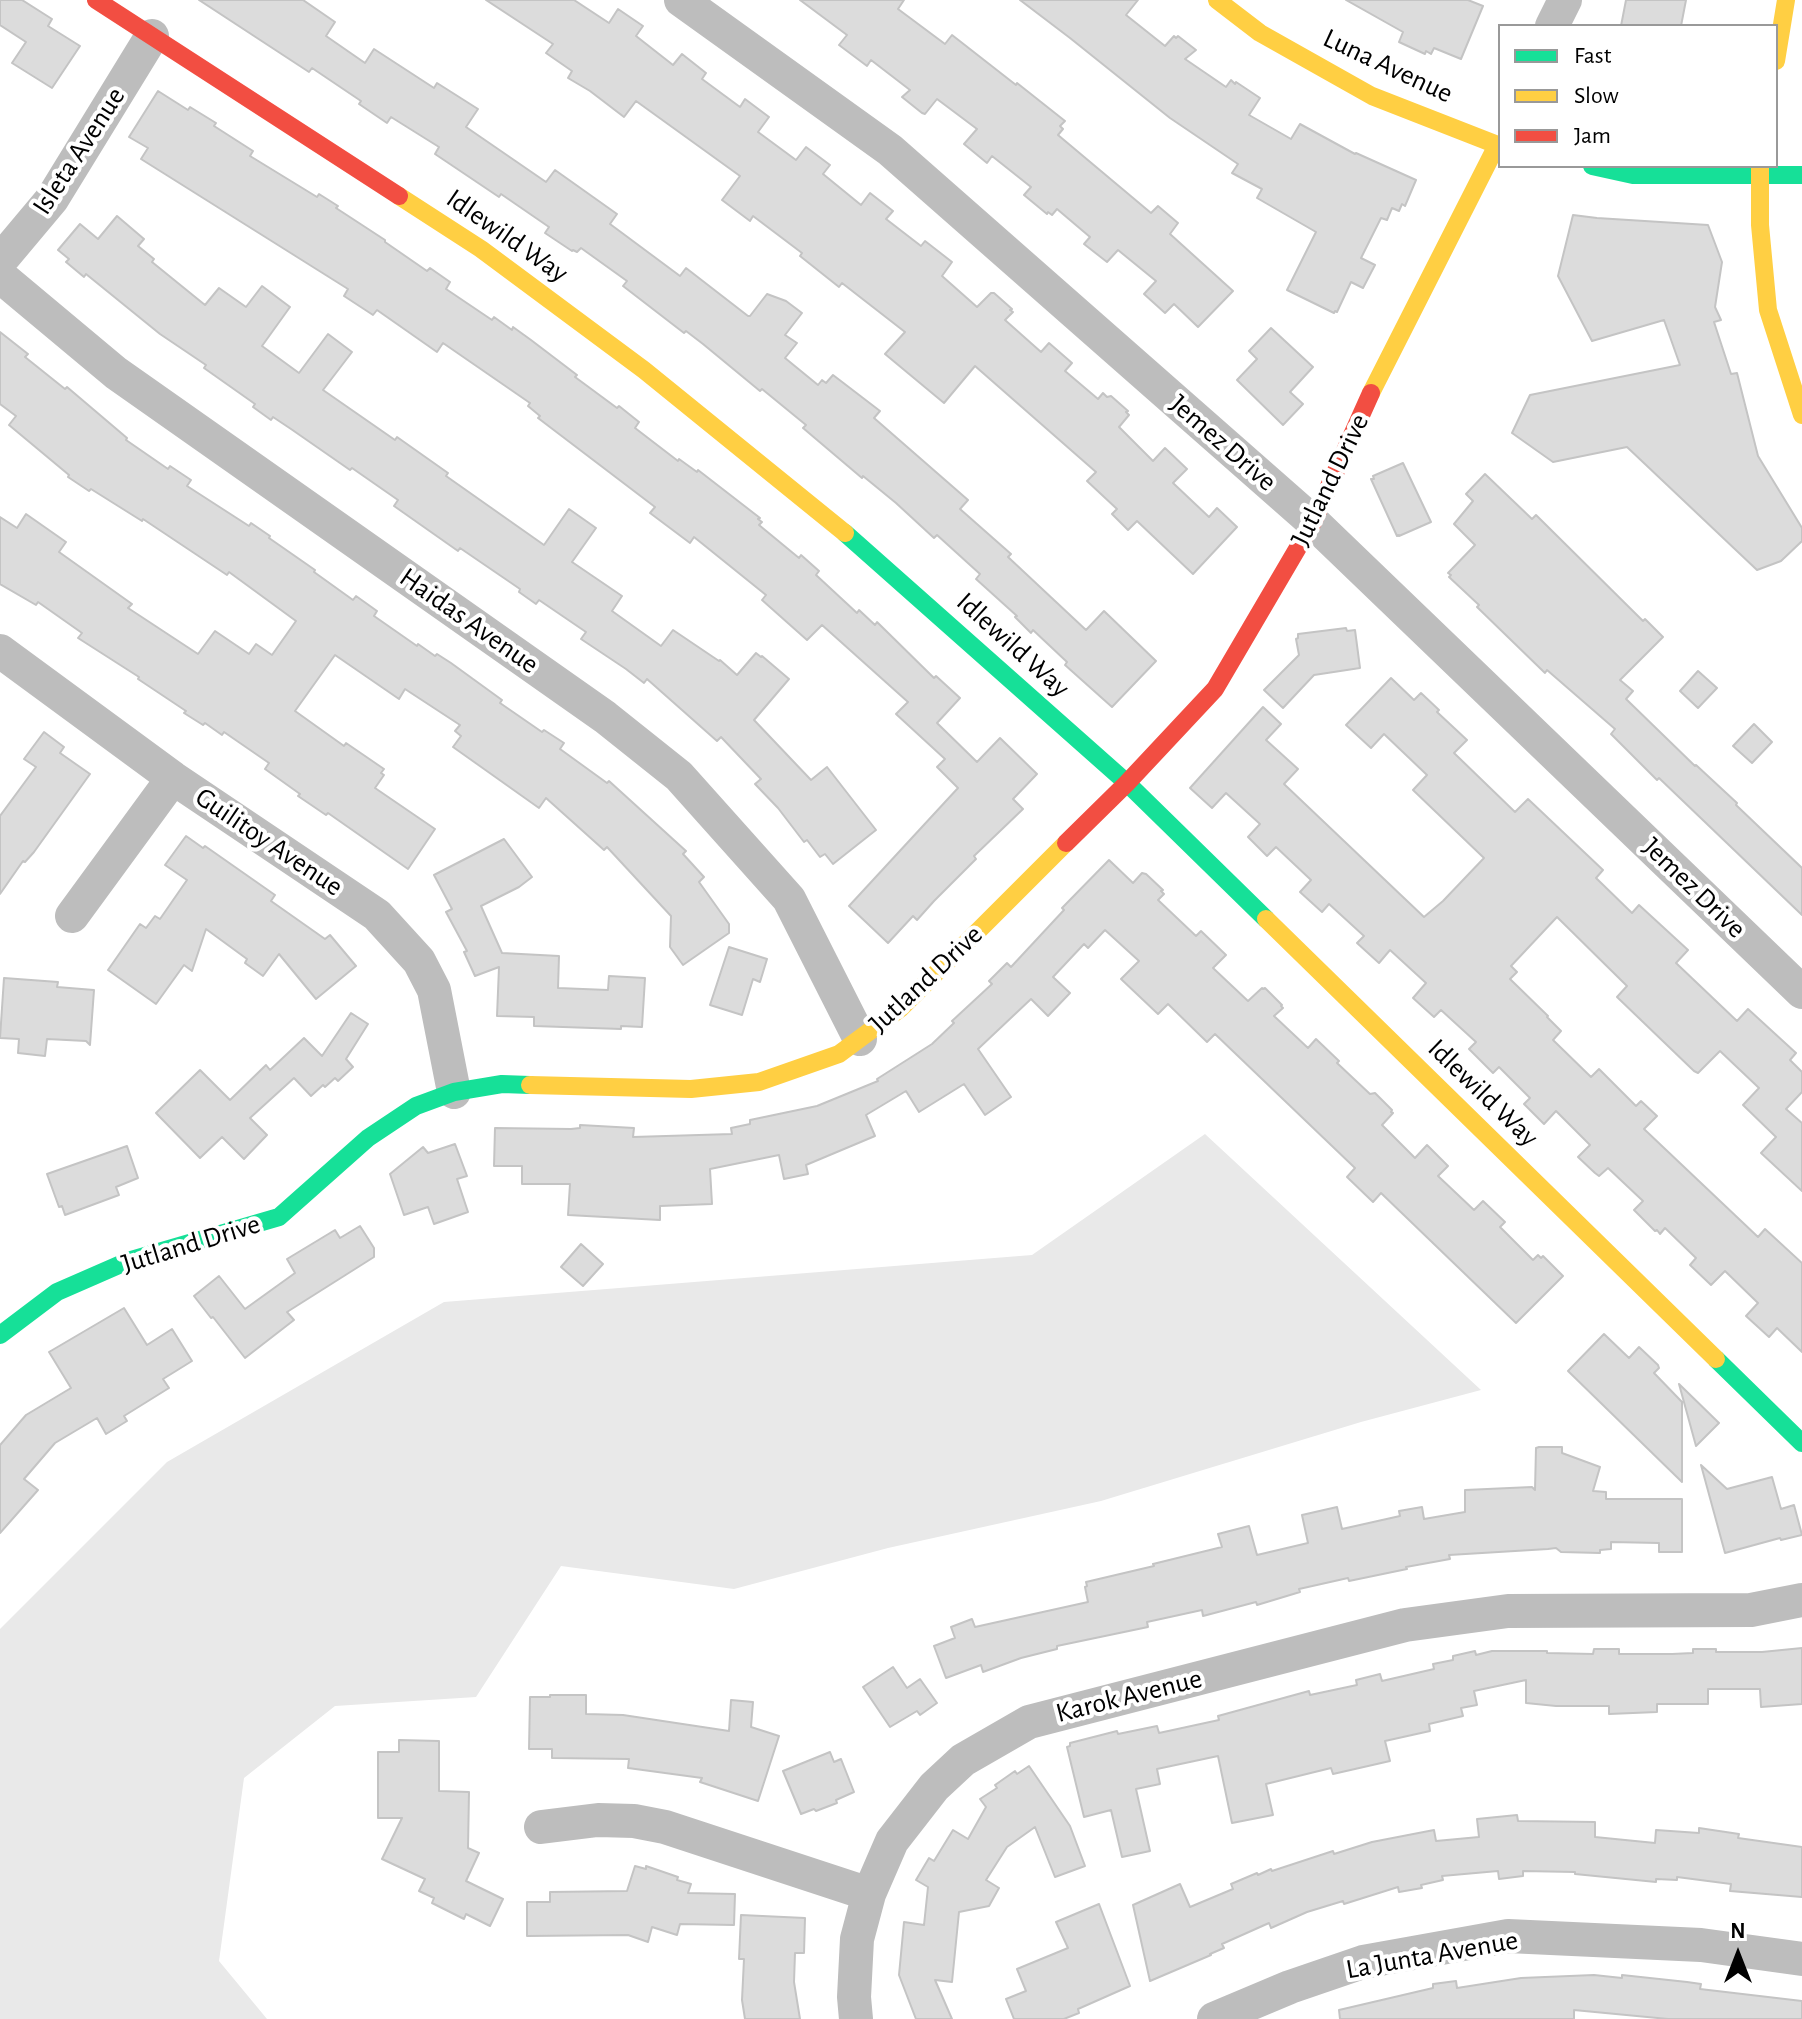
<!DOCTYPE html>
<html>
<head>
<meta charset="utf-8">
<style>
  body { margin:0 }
  #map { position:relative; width:1802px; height:2019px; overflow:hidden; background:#fff; font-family:"Alegreya Sans",sans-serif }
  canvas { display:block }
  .legend { position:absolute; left:1498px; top:24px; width:280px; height:144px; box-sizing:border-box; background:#fff; border:2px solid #999; margin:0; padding:10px 14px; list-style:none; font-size:24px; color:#000 }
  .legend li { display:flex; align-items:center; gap:16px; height:40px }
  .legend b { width:40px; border:2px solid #999 }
  .north { position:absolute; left:1698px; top:1915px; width:80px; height:80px; -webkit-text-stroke:6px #fff; paint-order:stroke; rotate:0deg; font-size:22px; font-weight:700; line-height:32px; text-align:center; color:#000 }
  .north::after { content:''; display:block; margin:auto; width:28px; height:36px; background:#000; clip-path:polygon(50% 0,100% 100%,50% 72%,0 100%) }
</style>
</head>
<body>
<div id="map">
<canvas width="1802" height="2019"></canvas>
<ul class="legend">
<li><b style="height:10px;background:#16e098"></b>Fast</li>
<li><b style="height:10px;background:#ffcf43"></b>Slow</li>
<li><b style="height:10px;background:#f24e42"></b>Jam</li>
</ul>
<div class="north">N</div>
</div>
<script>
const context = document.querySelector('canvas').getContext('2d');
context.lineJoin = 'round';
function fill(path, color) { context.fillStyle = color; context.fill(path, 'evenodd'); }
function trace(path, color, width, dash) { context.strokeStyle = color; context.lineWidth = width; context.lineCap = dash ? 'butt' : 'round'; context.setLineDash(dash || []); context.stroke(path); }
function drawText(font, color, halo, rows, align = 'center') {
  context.font = font + ' "Alegreya Sans",sans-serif'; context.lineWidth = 8; context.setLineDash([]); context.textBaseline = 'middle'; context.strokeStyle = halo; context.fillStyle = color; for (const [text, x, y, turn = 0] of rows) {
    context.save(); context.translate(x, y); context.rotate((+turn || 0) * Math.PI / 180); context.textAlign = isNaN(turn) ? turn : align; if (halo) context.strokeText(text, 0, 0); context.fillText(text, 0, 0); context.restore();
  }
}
fill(new Path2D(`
  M1205,1134L1481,1390L1361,1422L1101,1501L888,1548L734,1589L561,1566L476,1697L335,1706L244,1778L219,1961L267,2019H0V1629L167,1462L444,1302L1032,1255Z`), '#e9e9e9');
const building = new Path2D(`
  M0,0H22L52,19L48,26L80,46L52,88L12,63L26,42L0,25Z
  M199,0H303L335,22L326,36L365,63L374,49L434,88L437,83L478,109L466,127L546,182L555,170L617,214L610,224L680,276L686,268L748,316H750L767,294L786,301L802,313L785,335L797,343L785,358L818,385L822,380L826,383L833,375L880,411L874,418L968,500L960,509L1011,554L1008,557L1086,630L1104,611L1156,661L1112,707L1065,665L1067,662L1033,630L1031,633L1015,617L1017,616L976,579L980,574L937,535L934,538L896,503L863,476L862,478L803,428L806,425L762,389L760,391L703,344L686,331L684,333L623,286L627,281L581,248L577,252L573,250L572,251L545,233L549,227L501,194L499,197L435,154L439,147L391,117L387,123L359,104L361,101L312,68L309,72Z
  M486,0H574L609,23L618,9L643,26L636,36L673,65L682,54L706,73L702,79L740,107L745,99L769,117L758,132L796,160L806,147L830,165L823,174L861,205L870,193L893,211L886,219L921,246L925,241L952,262L942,276L977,307L991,293H994L1012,309L1010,310L1013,312L1005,320L1041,352L1049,343L1072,363L1065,371L1098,399L1103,393L1107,397L1111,396L1128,411L1126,412L1129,415L1119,427L1153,461L1165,448L1187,469L1173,483L1209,517L1217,508L1237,527L1193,574L1137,521L1128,530L1112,514L1117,509L1087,481L1096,472L975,366L944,403L885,354L905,332L842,283L839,287L800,256L802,253L753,216L750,221L722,200L740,176L636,101L624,117L590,91L568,78L572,71L546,53L553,44Z
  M800,0H904L898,9L945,44L952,35L1016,85L1017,83L1065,121L1060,126L1063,129L1058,135L1151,213L1158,206L1178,223L1170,234L1233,291L1198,327L1174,304L1165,313L1144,294L1156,281L1118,250L1107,262L1084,244L1090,237L1057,209L1052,215L1048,212L1047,214L1024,195L1031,187L992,156L987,163L964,144L977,129L937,99L925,114L922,113L902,97L910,90L871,60L867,66L839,45L847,35Z
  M1020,0H1138L1126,15L1165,46L1174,36L1176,38L1178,36L1196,50L1185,59L1226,87L1231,80L1235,84L1236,82L1260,98L1249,115L1291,139L1300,124L1355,154L1356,153L1416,180L1405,206L1402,204L1399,211L1392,208L1387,220L1381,218L1361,258L1375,265L1363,288L1351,282L1337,312L1335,311L1334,313L1287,290L1316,232L1257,198L1262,189L1232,173L1238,164L1170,118L1070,38Z
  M1346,0H1468L1483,6L1461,59L1434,48L1431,54L1426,51L1425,54L1399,42L1403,32Z
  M1626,0H1686L1681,26H1621Z
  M158,91L188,110L190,107L216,123L214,126L253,151L250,156L317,197L319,194L338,206L336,208L385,240V242L427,271L430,268L450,282L446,289L492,320L494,317L512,330L513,327L531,340L577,375L575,377L617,408L619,406L639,422L635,428L678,461L679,459L697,472L698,470L760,518L758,519L762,522L759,525L799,558L801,555L819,571L816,575L857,613L859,610L875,625L877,622L934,678L936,676L960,698L937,723L977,762L1000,738L1037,774L1013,799L1023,809L974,856L976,859L934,901L917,920L913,916L888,943L849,906L958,788L937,767L945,759L896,714L908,702L822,625L807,640L762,600L766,595L694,537L690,543L650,513L655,507L538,418L540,416L528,406L530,403L443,343L437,352L377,310L373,315L344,296L348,289L141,159L148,148L129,137Z
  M1573,215L1597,218L1708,225L1722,262L1715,307L1721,320L1714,322L1731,374L1737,373L1758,456L1802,528V541L1781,561L1757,570L1627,447L1553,462L1512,433L1530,395L1680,365L1664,320L1592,341L1558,276Z
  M117,216L144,239L138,246L154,259L152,262L205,305L219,288L246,307L262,286L290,307L262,346L299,373L328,334L352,352L323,390L395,440L397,437L448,473L446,476L544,545L569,509L596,528L572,562L622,596L612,611L661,646L673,630L719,661L720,660L737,675L756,653L761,657L762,656L789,679L754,720L811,780L827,767L876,830L833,864L825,854L820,857L807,840L804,842L778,808L755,784L761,779L721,737L717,741L647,679L644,683L626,669L581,639L586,632L539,600L536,604L519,592L520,589L460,548L458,551L394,506L398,500L352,468L350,470L291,429L273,417L271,420L253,407L255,404L204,368L206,365L160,334L86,274L84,277L66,262L69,259L58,250L80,224L98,239Z
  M1271,328L1313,367L1290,392L1303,404L1283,425L1237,380L1257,359L1249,351Z
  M0,332L28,354L25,357L65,389L67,387L127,438L126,440L168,469L170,466L191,480L187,486L249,526L251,523L270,536L269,538L315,570L314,572L353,600L356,596L377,611L374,616L417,646L418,644L435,656L437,654L451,663L502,700L500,703L542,732L544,730L564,743L560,749L607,783L609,781L686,851L683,854L704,877L699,882L729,924V933L683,965L670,947L671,916L607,847L604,850L546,798L539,808L453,747L461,736L455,731L460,725L405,689L399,699L335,655L295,711L344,746L346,743L384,769L381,773L384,775L375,788L435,829L408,869L328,813L326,815L298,796L300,794L265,769L269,763L224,732L222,735L205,723L203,725L184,713L186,711L138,679L139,677L78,638L82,633L38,602L36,605L0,584V517L17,528L26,514L66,542L59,552L132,604L128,608L198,654L215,631L249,654L256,644L272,655L296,621L229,572L227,575L143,519L142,521L91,489L89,491L68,477L69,475L9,425L16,416L0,404Z
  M1403,463L1431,522L1399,536V535L1397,536L1371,479H1374L1373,476Z
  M1485,474L1532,519L1536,515L1643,621L1645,619L1663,637L1620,680L1633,691L1626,699L1695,766L1696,765L1737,803L1736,805L1802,868V915L1659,778L1657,780L1611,734L1615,729L1547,670L1545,673L1477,607L1479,605L1449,577L1451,575L1448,573L1475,545L1454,524L1473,501L1466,494Z
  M1346,628L1347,631L1355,630L1360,668L1314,675L1283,708L1264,690L1299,655L1296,639L1298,638V634Z
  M1698,671L1717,688L1698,708L1680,691Z
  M1391,678L1414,700L1421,693L1439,710L1437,712L1467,740L1454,753L1515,812L1528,799L1603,870L1596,878L1632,913L1639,905L1688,950L1676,963L1737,1021L1748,1009L1796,1053L1790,1060L1802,1072V1092L1786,1109L1802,1123V1191L1761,1153L1776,1137L1743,1105L1759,1088L1720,1051L1698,1073L1694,1071L1617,997L1627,986L1557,917L1511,966L1517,972L1510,979L1548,1016L1547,1017L1561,1031L1553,1040L1591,1077L1599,1069L1636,1106L1641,1101L1657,1116L1644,1129L1758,1237L1765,1229L1802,1263V1352L1777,1328L1769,1337L1746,1316L1758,1303L1725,1271L1711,1285L1690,1265L1696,1258L1665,1228L1660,1234L1657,1230L1655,1231L1634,1210L1643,1201L1608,1168L1599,1176L1595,1173L1578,1157L1590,1145L1556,1111L1544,1124L1524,1104L1530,1098L1499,1067L1493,1073L1469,1049L1476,1042L1441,1010L1434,1017L1413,998L1426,983L1390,950L1379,963L1357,943L1364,936L1329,904L1322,912L1300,892L1311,880L1276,847L1267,856L1248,837L1260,824L1226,793L1212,808L1190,788L1263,707L1281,724L1266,740L1298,769L1284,784L1424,917L1443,901L1484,858L1413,790L1427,775L1384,734L1371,748L1346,725Z
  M1754,724L1772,742L1752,763L1733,746Z
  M44,732L64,747L60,753L90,774L34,852L25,862L23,861L0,894V816L36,767L24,759Z
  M186,836L203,848L205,846L275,895L271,901L325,939L330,935L356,966L316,999L279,954L263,976L245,963L247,959L206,929L192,971L184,965L156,1004L108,970L140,924L146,928L155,916L160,919L187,880L165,865Z
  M504,839L532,877L519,887L481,906L502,953L559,956L558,988L608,990L609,976L645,978L642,1027L621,1026V1029L534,1026V1017L497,1016L499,967L475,976L464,952L467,951L446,912L452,909L434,875Z
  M1109,860L1133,883L1142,873L1146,874L1163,890L1161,891L1164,894L1158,900L1196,936L1201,931L1226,955L1213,968L1248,1001L1262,988L1263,989L1265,988L1282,1005L1281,1006L1283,1008L1274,1016L1308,1048L1316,1039L1339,1061L1337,1063L1370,1094L1375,1093L1392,1110L1391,1112L1393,1113L1382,1125L1415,1158L1427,1145L1448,1166L1438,1176L1474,1210L1483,1201L1505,1222L1500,1227L1533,1260L1538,1255L1541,1258L1543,1256L1563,1276L1516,1323L1381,1193L1373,1202L1347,1177L1355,1168L1215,1034L1207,1042L1168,1004L1158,1014L1121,979L1139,961L1105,930L1088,948L1084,944L1053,977L1070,993L1048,1016L1031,999L978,1049L1011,1097L985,1115L964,1084L919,1112L906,1091L866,1115L875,1136L806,1165L808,1174L784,1179L779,1155L710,1169L712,1204L660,1206V1220L568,1215L570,1184H522V1166H494L495,1128L571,1129L580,1128V1125L634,1128L633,1137L732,1134L731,1128L750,1124V1120L817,1106L878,1081L877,1079L932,1044L954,1023L952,1021L992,984L989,981L1007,963L1011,967L1064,910L1062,908Z
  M729,947L767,959L760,982L753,979L742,1015L710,1005Z
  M4,978L58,982L57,987L94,990L90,1045L86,1041L47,1039L45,1056L18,1053L19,1039L0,1038Z
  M351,1013L368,1024L346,1059L353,1067L338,1081L335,1078L325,1087L323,1085L311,1096L294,1078L250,1118L267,1135L244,1159L222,1137L200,1158L156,1113L200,1070L230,1100L266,1065L270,1070L304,1038L322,1056Z
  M455,1144L467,1176L457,1179L468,1212L434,1224L428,1207L404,1215L390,1174L423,1147L428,1153Z
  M127,1146L138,1178L116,1187L119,1195L65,1215L62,1206L59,1207L47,1174Z
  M360,1226L374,1248V1257L287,1312L294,1320L245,1358L213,1317L211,1318L194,1296L219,1276L245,1309L295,1273L287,1259L335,1230L340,1238Z
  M581,1244L603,1264L583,1286L561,1267Z
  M124,1308L147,1345L172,1329L192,1361L163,1379L169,1388L124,1416L127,1421L106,1434L97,1418L55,1443L24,1479L38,1490L0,1533V1445L26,1415L71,1388L49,1352Z
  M1604,1334L1629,1358L1639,1347L1658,1365L1659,1368L1654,1373L1682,1402V1482L1568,1371Z
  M1679,1384L1719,1423L1696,1446Z
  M1539,1447H1562V1453L1600,1467L1593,1491L1606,1492V1499H1682V1552H1659V1543L1611,1542V1549L1600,1550V1553L1561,1552L1556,1548L1548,1549L1449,1555L1450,1559L1406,1567L1407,1569L1349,1581L1348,1578L1299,1589L1300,1592L1257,1605L1256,1602L1203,1616L1202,1610L1147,1622L1148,1627L1057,1646V1649L1021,1658L983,1672L981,1665L946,1678L934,1646L955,1638L951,1627L972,1619L975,1627L1088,1602L1085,1587L1087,1586L1086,1582L1154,1566L1153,1564L1222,1547L1218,1534L1249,1526L1257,1555L1308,1543L1302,1515L1337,1507L1342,1529L1400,1516L1399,1511L1422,1507L1424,1519L1465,1512V1490L1532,1487L1535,1490L1536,1448Z
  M1701,1465L1727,1489L1772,1477L1781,1509L1794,1505L1802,1535L1781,1540L1780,1538L1725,1553Z
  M1802,1648V1704L1761,1707L1760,1689H1708V1704H1657V1712L1609,1714V1706H1556L1526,1703V1680L1474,1691L1477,1705L1461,1708L1463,1716L1429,1724L1430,1731L1385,1741L1390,1761L1333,1774L1331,1768L1266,1784L1273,1815L1232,1823L1218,1756L1157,1769L1160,1784L1136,1789L1150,1851L1122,1857L1111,1810L1084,1817L1067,1747L1070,1746V1743L1117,1731L1118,1734L1157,1726L1159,1733L1219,1720L1218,1716L1309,1691L1310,1695L1357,1685L1356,1680L1380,1674L1382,1681L1434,1669L1433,1664L1453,1660V1656L1475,1651L1476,1655L1492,1651H1547V1653L1593,1654L1594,1649H1619V1654H1672L1693,1653V1649H1716V1652H1762Z
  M893,1667L907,1688L920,1679L937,1703L920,1715L917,1711L890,1727L863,1687Z
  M550,1695H586V1714L623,1715L729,1731L731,1700L753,1702L751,1727L779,1736L758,1801L700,1782L702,1778L628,1768L629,1759L552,1758V1749H529L530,1697H550Z
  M399,1740L439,1741V1791L469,1792L468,1848L479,1853L466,1881L503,1899L490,1926L466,1914L464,1919L432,1903L434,1898L419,1891L425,1879L382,1859L402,1818H378V1752H399Z
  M830,1752L834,1762L841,1759L854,1792L836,1800L837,1803L816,1811L814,1809L801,1814L783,1771Z
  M1029,1766L1070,1826L1085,1866L1055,1877L1035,1827L1007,1847L986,1880L999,1888L989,1906L959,1912L952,1982L935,1980L952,2019H916L899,1975L904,1922L924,1925L928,1887L916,1880L929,1858L934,1861L953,1830L968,1839L986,1807L980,1799L997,1788L995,1785L1015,1771L1017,1774Z
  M1517,1815L1518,1821L1595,1822V1837L1655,1843L1656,1830L1699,1833V1828L1739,1834L1738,1838L1802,1847V1897L1730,1891L1731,1884L1677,1877V1880L1656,1879V1882L1575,1874V1872L1523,1871V1876L1499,1879L1498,1871L1442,1876L1443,1880L1421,1885L1422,1888L1399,1892L1398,1887L1344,1904L1343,1901L1307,1912L1271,1928L1269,1923L1222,1944L1224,1948L1210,1954L1211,1955L1150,1981L1133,1905L1180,1884L1190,1907L1233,1889L1231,1884L1257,1873L1258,1875L1271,1869L1272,1871L1333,1851L1334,1854L1372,1842L1434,1830L1436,1841L1479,1837L1477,1819Z
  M635,1866L646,1869V1866L678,1877L677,1880L691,1884L688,1893L735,1894L734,1925L680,1924L677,1935L652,1927L648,1942L628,1935L527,1936V1902H550V1892L627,1891Z
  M1099,1904L1130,1986L1078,2009L1079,2013L1064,2019H1014L1006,1999L1026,1991L1017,1969L1068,1948L1056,1922Z
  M741,1915L805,1918L804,1953H795L794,1982L800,2019H745L742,2000L744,1959H739Z
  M1594,1975L1622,1978V1975L1687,1982L1701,1984L1700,1989L1802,2001V2019H1668L1574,2010V2019H1340L1339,2010L1433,1988V1984L1456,1981L1457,1988L1521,1978Z`);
fill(building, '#dcdcdc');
trace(building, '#c4c4c4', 2);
trace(new Path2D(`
  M681,0L890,150L1313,522L1802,992
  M1552,26L1565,0
  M0,261L52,199L152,36
  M0,276L116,373L605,717L679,776L789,899L860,1039
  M0,651L173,778L377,915L419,961L434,990L454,1092
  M72,916L173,778
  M541,1827L598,1820L634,1821L665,1827L869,1894
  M856,2019L854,1997L857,1939L869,1894L892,1841L934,1787L963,1760L1029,1722L1405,1625L1508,1611L1751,1610L1802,1600
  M1214,2019L1290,1987L1363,1962L1508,1936L1701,1945L1802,1959`), '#bdbdbd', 34);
trace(new Path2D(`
  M1592,166L1633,175H1802
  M845,533L1127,783L1266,919
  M0,1335L57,1292L128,1261L279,1217L368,1138L416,1106L454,1092L502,1084L530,1085
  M1716,1359L1802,1443`), '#16e098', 18);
trace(new Path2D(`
  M1217,0L1260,33L1372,96L1500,146
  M1776,61L1786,0
  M1760,166V225L1768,310L1802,415
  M399,196L481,249L644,370L845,533
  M1371,393L1497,145
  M1266,919L1716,1359
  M530,1085L691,1089L759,1082L839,1054L901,1008L1066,843`), '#ffcf43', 18);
trace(new Path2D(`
  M96,0L399,196
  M1066,843L1127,783L1215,689L1313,522L1371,393`), '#f24e42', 18);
drawText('28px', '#000', '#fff', [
  ["Luna Avenue",1388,66,25],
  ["Isleta Avenue",79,151,-57],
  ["Idlewild Way",507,236,35],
  ["Jemez Drive",1223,443,41],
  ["Jutland Drive",1330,480,-64],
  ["Haidas Avenue",469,621,35],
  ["Idlewild Way",1013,645,42],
  ["Guilitoy Avenue",269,842,34],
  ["Jemez Drive",1694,888,44],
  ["Jutland Drive",926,979,-43],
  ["Idlewild Way",1483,1093,44],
  ["Jutland Drive",191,1244,-17],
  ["Karok Avenue",1129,1696,-14],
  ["La Junta Avenue",1432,1955,-10]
]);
</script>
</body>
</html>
